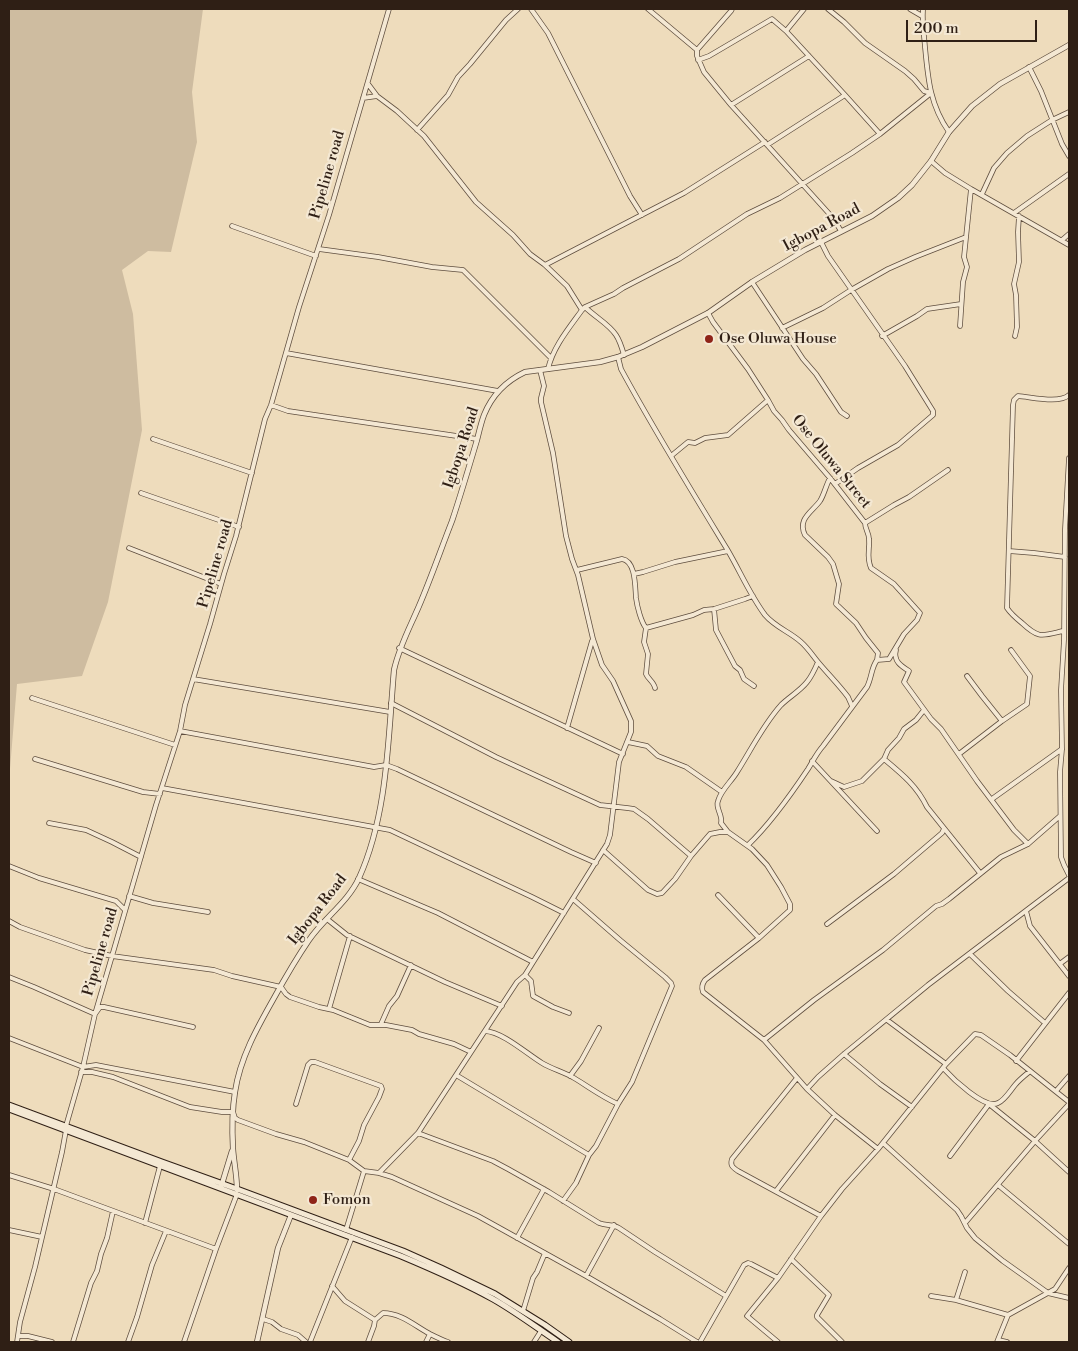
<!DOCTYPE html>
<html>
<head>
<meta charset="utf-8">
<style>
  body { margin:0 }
  #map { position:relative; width:1078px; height:1351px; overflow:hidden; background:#eedcbc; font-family:"Libre Bodoni",serif }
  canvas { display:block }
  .frame { position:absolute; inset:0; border:10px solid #2f1f15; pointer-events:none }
  .scale { position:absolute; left:906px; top:20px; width:131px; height:22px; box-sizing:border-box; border:2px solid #2f1f15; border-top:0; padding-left:6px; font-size:15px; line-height:18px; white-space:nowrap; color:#2f1f15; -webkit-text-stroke:4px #f4e8d3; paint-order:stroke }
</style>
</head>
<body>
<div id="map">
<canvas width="1078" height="1351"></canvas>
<div class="frame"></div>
<div class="scale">200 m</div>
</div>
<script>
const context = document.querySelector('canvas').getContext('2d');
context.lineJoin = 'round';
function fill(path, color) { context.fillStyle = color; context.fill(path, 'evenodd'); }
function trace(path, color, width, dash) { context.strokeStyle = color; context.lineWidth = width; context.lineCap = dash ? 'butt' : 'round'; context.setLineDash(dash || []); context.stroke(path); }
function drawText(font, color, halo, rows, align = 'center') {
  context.font = font + ' "Libre Bodoni",serif'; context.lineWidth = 4.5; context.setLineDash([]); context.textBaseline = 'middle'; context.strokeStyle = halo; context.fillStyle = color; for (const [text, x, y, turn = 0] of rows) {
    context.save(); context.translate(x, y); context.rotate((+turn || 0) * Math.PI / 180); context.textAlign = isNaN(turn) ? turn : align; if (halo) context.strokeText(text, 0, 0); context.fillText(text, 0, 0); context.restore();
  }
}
fill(new Path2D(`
  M9,9H203L192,92L197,142L171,252L148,251L122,270L133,314L142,430L108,602L82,676L17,684L9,781Z`), '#cebca0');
const minor = new Path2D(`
  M531,9L548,33L630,196L642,215
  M648,9L697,50V56L704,72L731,105L833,218L841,231
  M804,9L786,31L845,95
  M910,9L922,16
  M923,9C922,22 924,35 925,47C928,79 930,105 949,132
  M697,50L731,11L732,9
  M698,60L709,56L772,19L786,31
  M1029,67L1041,91L1062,144L1069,156
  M368,84L377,96L397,111L424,136L476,202L513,235L530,254L545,265L567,286L582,310L585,307C595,317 609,324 616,335C620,341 622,348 624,355
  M363,98L377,96
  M731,105L809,56
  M417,130L448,95L458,77L470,64L506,20L518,9
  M767,145L845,95L880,134L931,93L924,91L914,79L905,71L865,43L844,22L828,9
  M931,161L945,173L971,189L1069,245
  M982,194L994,168L1007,153L1027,136L1052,120L1069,112
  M1014,213L1069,174
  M232,226L316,256
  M1062,240L1069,234
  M821,242L828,256L905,366L933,411V415L898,445L858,468L835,484
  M319,249L378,257L432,267L463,270L551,358
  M545,265L684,193L765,142
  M752,282L803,359L816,374L841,412L847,416
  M585,307L614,294L623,288L679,259L747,214L780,198L852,153L880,134
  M708,313L713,322L748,369L768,400L774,411L782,420L789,430L830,478L865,523C865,529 869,533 869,539C870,550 866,557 871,568L894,584L920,613L917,620L904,634L889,659L877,660C871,668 872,677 867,687L823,746C816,754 813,761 808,769C790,796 771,823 748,845
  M960,326L963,282L967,267L964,257L971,189
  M782,328L823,308L851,290L888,269L915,257L966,237
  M882,336L917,316L927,309L961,304
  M1015,336L1017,327L1016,295L1014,284L1019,262L1018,232L1019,216
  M286,353L498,391
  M618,357L621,369C654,430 691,490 727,549C740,571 750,595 765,615C775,627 790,632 801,642C808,648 813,656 818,662C828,674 839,685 848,697L852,706
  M548,369C553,347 569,328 582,310
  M271,405L288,411L477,439
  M153,439L252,473
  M671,456L688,442L695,443L705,438L728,435L768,400
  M1069,458L1065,529L1064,640L1061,690L1062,749L1060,772L1061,857L1064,865L1069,875
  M830,478C826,485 824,495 820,501C812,512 797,519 805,535L828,557L833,564L839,584L836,604L856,623L866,638L878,653L877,660
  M141,493L239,527
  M865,523L894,505L909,497L948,470
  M129,548L221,584
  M1009,551L1034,553L1065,557
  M577,570L622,559C636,561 635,587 636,598C637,606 641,622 646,628L644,642L648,654L646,674C648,679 654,682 655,688
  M634,574L643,572L675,562L728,551
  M714,609L716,630L735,666L740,670L744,679L754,686
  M646,628L693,615L704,610L714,609L745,599L753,596
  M1063,631C1042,636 1039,639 1022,623C1017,619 1011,614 1007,608L1013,405L1014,400L1018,396C1032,397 1059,404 1069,395
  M399,648L623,754
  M896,650C893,661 901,666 909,671L904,682L931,719L941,729L977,781L1014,830L1028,844
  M967,676L982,696L1002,721
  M193,679L390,712
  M32,698L175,745
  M391,703L496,757L600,805L627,808L634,809L648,819L691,856
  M567,728L592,641
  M180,731L374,767L386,765L397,769L571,852L596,863
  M628,742L647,746L658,756L686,767L722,792
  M959,754L1002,721L1027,704L1030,676L1011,650
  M35,759L143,792L160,794
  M884,759C902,774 917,786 927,807L980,873
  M812,761L877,831
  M831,781L844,787L862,781L884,759L888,750L899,738L904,729L916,720L924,710
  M162,788L390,830L532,897L564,913
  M992,799L1062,749
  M49,823L86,830L112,842L141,857
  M728,832L721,823C723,815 715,808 718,801C721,790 731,782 737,772C751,750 763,725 781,705C789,697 800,691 807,682C812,676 815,669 818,662
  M603,850L648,890L657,894L662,893L675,879L691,856L710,834L720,832H728L752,849L767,865L781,887L790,904V910L759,938L705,980C702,984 701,987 703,992L764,1040L807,1089L835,1115L878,1149
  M9,866L39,878L116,901L125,910
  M358,879L438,913L533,962
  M718,895L759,938
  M129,896L153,903L208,912
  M1026,911L1030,926L1069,976
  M327,919L347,935L445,982L502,1006
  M9,921L20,927L85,950L112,956L214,970L232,976L281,987L286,994L290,997L319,1007L333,1010L370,1025H386L412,1030L419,1034L454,1044L471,1052
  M827,924L894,874L942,833L944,829
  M970,954L1008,991L1045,1023
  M1061,963L1069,957
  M525,975L531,981L533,996L553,1007L569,1013
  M9,977L34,987L95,1014L100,1007H104L193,1027
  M329,1009L350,936
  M887,1020L946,1064
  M381,1024L389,1006L397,996L411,965
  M485,1031C503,1032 527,1054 542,1063C552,1069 564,1072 574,1078C589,1087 602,1097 618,1104
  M9,1038L83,1067L96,1065L235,1092
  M764,1040L814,1000L883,950L936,906L942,904L949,899L1001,857L1028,844L1060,816
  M844,1054L880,1084L912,1107
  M1016,1061L1069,993
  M943,1068C952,1078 985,1110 998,1103C1005,1100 1010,1091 1015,1085C1019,1080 1024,1076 1029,1072
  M81,1072H92L113,1077L190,1107L222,1112H233L235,1118L238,1120L276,1134L304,1142L349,1160L364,1171L379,1173L392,1177L478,1216L586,1276L660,1319L697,1342
  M456,1075L589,1155
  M570,1076L581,1061L599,1028
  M797,1078L732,1159C730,1165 732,1167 738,1171L821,1216
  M807,1089L818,1077L844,1054L928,985L1069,878
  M1056,1091L1069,1076
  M296,1104L308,1065L311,1062H315L381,1086L382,1089L379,1097L364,1125L359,1141L349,1160
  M66,1126L83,1067L95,1014L112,956L156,805L180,731L185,705L210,624L224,574L236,536L265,419L271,405L299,307L329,215L389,9
  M418,1133L493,1161L508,1169L549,1192L599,1223C606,1226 613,1224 619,1228L655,1252L726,1296
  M883,1143L957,1210L961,1216L967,1228L975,1238L1003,1261L1048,1293L1069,1298
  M950,1156L989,1104L1035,1141L1069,1172
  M379,1173L418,1133L492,1020L517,982L525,975L607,844L610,835L619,762L631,732V721L613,681L602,665L593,639L578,575L572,559L566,536L553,453L541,402V398L544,386L540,370
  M9,1175L54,1189L216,1249
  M998,1185L1069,1244
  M776,1191L835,1115
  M563,1201L576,1183L589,1155L596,1146L618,1104L632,1082L672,986L671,983L665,977L620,940L573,899
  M145,1223L160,1166
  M965,1223L1035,1141L1069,1104
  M9,1230L42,1237
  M346,1230L364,1171
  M517,1238L544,1189
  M791,1259L829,1295L817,1315V1317L842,1342
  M965,1272L956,1300L1008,1315
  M586,1276L614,1225
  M332,1286L345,1301L375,1320L374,1326L368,1342
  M931,1296L956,1300
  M523,1311L533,1278L537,1272L545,1253
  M263,1319L272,1322L281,1329L298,1335L306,1342
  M375,1320L383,1313C401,1313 415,1326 430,1334C436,1337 442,1340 448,1342
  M18,1336H28L52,1342
  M998,1340L1007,1342
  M17,1342L20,1322L35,1267L62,1152L66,1130
  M73,1342L91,1283L97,1271L101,1254L107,1238L113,1211
  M128,1342L137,1317L152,1265L166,1231
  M184,1342L216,1249L237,1194
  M310,1342L352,1237
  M426,1342L430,1334
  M534,1342L541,1331
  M700,1342L744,1265L748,1263L751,1264L778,1278
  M778,1342L747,1316L778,1278L821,1216L842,1189L878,1149L946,1064L975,1034L981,1035L1010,1055L1069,1102
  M997,1342L1008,1315L1055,1289L1069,1268`);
const tertiary = new Path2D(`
  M221,1187L232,1151
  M237,1190C237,1176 234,1163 233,1149C232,1130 232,1110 235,1092C240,1058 257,1028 274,998C285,978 296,959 309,940C324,918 348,902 359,878C388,814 388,738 394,670C399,647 410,627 419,606C431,578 441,549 452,521C461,494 469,467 477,440C479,432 481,423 484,415C492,395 506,381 525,372L600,362L618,357L642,347L708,313L752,282L805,250L872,216L898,198L912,185L931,161L949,132L972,106L1000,84L1069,45
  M257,1342L278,1248L291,1215`);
const secondary = new Path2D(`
  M9,1105L162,1162L237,1189L403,1251L441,1268L495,1294L545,1325L569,1342
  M9,1109L401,1256C432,1269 464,1283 493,1299C516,1312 537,1328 558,1342`);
trace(minor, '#5f4e3f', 5.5);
trace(tertiary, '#5f4e3f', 6);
trace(secondary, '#2f1f15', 7);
trace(minor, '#f4e8d3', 4);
trace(tertiary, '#f4e8d3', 4.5);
trace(secondary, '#f4e8d3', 5);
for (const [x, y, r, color] of [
  [709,339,5,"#8f2418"],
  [313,1200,5,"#8f2418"]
]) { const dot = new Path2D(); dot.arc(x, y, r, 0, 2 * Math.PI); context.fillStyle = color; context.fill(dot); trace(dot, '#f4e8d3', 2); }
drawText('15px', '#2f1f15', '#f4e8d3', [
  ["Pipeline road",328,175,-74],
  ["Igbopa Road",822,228,-28],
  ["Igbopa Road",462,448,-72],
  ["Ose Oluwa Street",831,462,51],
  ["Pipeline road",216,564,-74],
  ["Igbopa Road",318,910,-52],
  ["Pipeline road",101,952,-74]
]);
drawText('15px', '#2f1f15', '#f4e8d3', [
  ["Ose Oluwa House",719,339],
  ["Fomon",323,1200]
], 'left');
</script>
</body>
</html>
